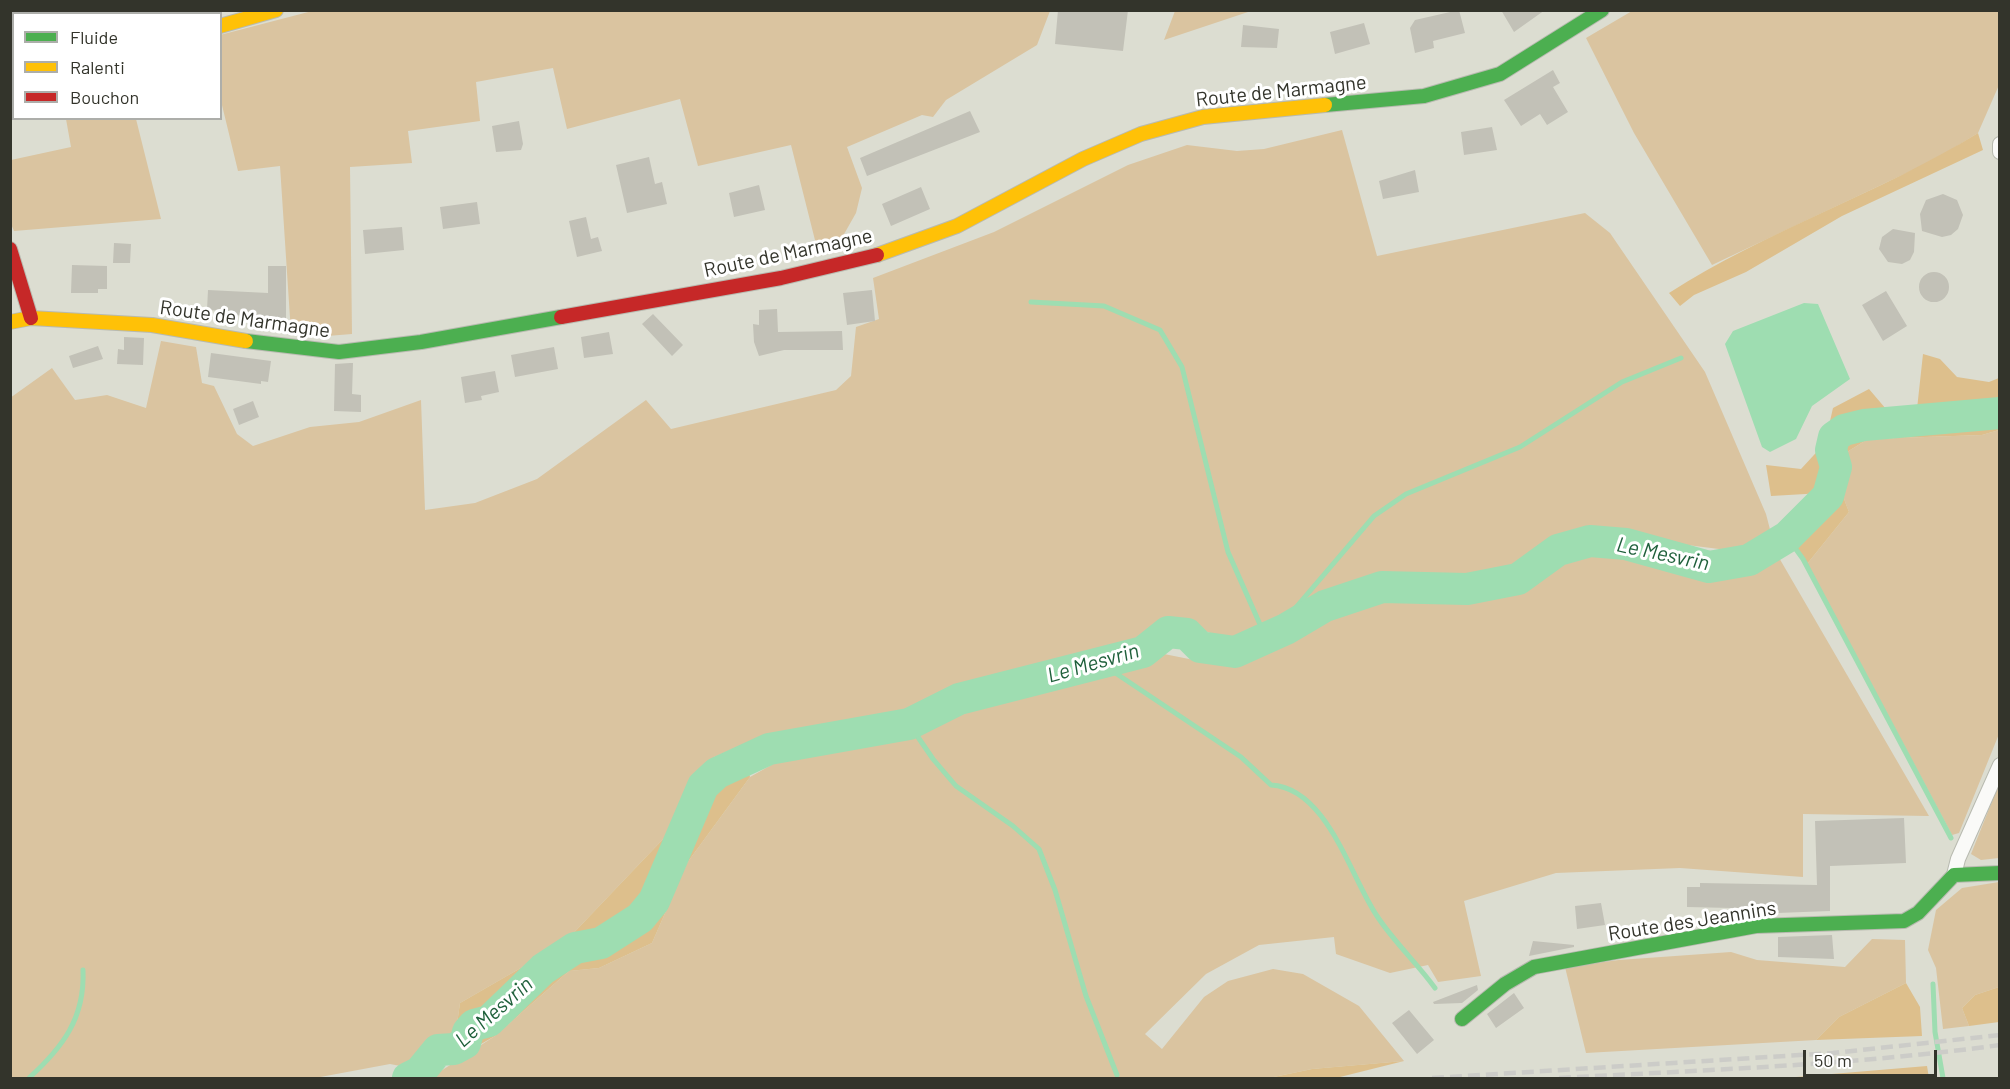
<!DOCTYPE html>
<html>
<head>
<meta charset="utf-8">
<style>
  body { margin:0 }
  #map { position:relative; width:2010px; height:1089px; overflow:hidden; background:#dcddd1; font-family:Barlow,sans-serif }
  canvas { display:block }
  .frame { position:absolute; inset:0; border:12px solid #33342b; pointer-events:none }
  .legend { position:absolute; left:12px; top:12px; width:210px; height:108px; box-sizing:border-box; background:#fff; border:2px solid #adaeaa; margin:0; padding:8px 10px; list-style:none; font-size:18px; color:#33342b }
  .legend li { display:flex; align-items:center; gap:12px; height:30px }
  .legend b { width:30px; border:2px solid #adaeaa }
  .scale { position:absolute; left:1803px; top:1050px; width:134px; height:27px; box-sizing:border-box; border:3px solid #33342b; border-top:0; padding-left:8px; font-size:18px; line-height:21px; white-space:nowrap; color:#33342b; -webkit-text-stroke:4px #fff; paint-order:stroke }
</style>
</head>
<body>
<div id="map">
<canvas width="2010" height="1089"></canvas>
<div class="frame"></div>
<ul class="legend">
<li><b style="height:8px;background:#4caf50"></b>Fluide</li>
<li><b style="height:8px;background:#ffc107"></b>Ralenti</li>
<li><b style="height:8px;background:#c62828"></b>Bouchon</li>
</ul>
<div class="scale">50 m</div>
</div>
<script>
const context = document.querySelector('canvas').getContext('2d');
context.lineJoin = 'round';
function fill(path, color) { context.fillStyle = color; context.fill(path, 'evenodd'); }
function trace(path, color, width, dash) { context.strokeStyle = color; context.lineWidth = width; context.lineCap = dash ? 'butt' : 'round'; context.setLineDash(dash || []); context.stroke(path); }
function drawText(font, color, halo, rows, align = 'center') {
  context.font = font + ' Barlow,sans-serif'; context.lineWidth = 6; context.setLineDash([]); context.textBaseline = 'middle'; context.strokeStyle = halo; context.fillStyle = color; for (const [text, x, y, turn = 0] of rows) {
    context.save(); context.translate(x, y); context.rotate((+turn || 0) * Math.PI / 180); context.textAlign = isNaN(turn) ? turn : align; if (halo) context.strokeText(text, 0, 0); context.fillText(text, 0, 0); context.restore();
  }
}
fill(new Path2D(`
  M316,10L1050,11L1037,45L946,100L933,117L922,115L847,147L862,188L856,213L835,250L819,256L791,145L698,166L680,99L567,129L553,68L476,82L480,121L408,131L412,163L350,167L352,334L327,336L291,333L280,166L238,171L221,101L220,35Z
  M1175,11V10L1251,11L1164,40Z
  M1632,11H1999V85L1978,133L1936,159L1712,265L1634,133L1586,38Z
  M66,119H136L161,219L14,231L11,224V160L71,147Z
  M1342,130L1377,256L1585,213L1610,233L1705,372L1766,514L1773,541L1727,550L1608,535L1569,539L1510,571L1473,583L1379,581L1318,598L1240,643L1172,620L1131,647L983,678L904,717L829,726L742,745L714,757L665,837L564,943L460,1003L455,1038L432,1040L411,1068L390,1064L315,1078H11L10,398L52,368L75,400L107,395L146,408L161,341L196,347L202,383L214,386L237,434L253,446L310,427L359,422L421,400L425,510L475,503L537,479L646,400L671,429L836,390L851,376L856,327L879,319L873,278L994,232L1128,165L1187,145L1237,151L1264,149Z
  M1999,430V734L1959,833L1952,835L1807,564L1849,512L1841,491L1847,452L1868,439L1982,435Z
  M1591,549C1600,549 1611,548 1619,551C1628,553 1636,560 1645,563C1689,579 1735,572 1778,556L1929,816L1803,814V877L1680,868L1556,873L1464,901L1481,976L1438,982L1428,965L1390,973L1336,954L1334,937L1259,945L1206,974L1145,1034L1162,1049L1204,997L1228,981L1273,969L1303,974L1359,1006L1404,1061L1312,1069L1269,1078H430L495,1036L569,971L599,968L652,943L687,863L750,777L789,755L873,746L941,719L968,702L1142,664L1164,654L1204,662L1236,658L1315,622L1399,595L1478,599L1518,584L1557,558Z
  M1999,784V858L1981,860L1971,854Z
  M1999,882V987L1975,995L1962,1008L1969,1026L1943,1029L1936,968L1928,950L1936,910L1962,888Z
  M1872,939L1905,940L1906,983L1839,1017L1816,1040L1586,1053L1565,967L1619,960L1731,952L1757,960L1845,967Z`), '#dac4a0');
fill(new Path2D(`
  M1978,133L1983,150L1842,216L1746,272L1694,295L1680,306L1669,293C1767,230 1879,194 1978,133Z
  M1923,354L1940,359L1957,377L1989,382L1999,378V430L1982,435L1868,439L1847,452L1841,491L1849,512L1807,564L1794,545L1840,492L1771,496L1766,465L1801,469L1825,443L1833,408L1869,389L1886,409H1917Z
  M742,745L750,777L687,863L652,943L599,968L569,971L495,1036L467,1052L455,1038L460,1003L564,943L665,837L714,757Z
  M1906,983L1920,1007L1922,1036L1816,1040L1839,1017Z
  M1999,987V1022L1969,1026L1962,1008L1975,995Z
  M1404,1061L1336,1078H1269L1312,1069Z
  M1927,1066L1929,1078H1784Z`), '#ddbf8c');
fill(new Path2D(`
  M1804,303L1818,304L1850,379L1812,406L1796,439L1770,452L1762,447L1725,344L1733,331Z`), '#9eddb1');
trace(new Path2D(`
  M1031,302L1104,306L1160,330L1182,367L1228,552L1266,638
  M1787,537L1803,559L1951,838
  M1286,629L1292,612L1374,516L1406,494L1520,447L1622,382L1681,358
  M1099,662L1241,757L1271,785C1327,788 1350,876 1377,916C1394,942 1417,963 1435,988
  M909,724L933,759L956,786L1013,826L1039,849L1055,890L1086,996L1117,1075
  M1933,984L1935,1032L1943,1078
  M29,1078C63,1047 85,1018 83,970`), '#9eddb1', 5);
trace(new Path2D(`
  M408,1078L420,1072L438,1050L454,1049L465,1043L468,1032L474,1025L489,1021L543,969L575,948L601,943L640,918L654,901L703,786L717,773L769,749L909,724L959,699L1143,652L1168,632L1187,634L1200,647L1235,652L1286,629L1325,606L1382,587L1467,589L1518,579L1558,550L1590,541L1626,544L1709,567L1749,560L1787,537L1828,496L1836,467L1831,450L1834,437L1844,430L1864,425L2000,413`), '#9eddb1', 32);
fill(new Path2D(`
  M1058,10H1128L1123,51L1055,44Z
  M1459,10L1465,33L1433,41L1434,48L1415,53L1410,28L1415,20Z
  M1501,10H1545L1514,32Z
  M1364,23L1370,44L1335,54L1330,32Z
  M1243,25L1279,29L1277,48L1241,47Z
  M1553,70L1560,83L1553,87L1568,112L1547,125L1540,114L1521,126L1504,100Z
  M970,111L980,132L867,176L860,158Z
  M519,121L523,144L521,150L496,152L492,126Z
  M1492,127L1497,150L1464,155L1461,132Z
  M649,157L655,184L662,182L667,204L627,213L616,165Z
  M1415,170L1419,192L1383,199L1379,181Z
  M759,185L765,210L734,217L729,193Z
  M921,187L930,209L891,226L882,204Z
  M1943,194L1957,200L1963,215L1958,229L1951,235L1942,237L1922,231L1920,214L1926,200Z
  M477,202L480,224L443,229L440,207Z
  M586,217L591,239L598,237L602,251L577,257L569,221Z
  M402,227L404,250L365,254L363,230Z
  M1893,229L1915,233L1914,252L1910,260L1902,264L1888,262L1879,249L1882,237Z
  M114,243L131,244L130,263H113Z
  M72,265L107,266V289H98V293H71Z
  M268,266H286V332L252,328L253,316L227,315L228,311L207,310L208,290L268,293Z
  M1919 287a15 15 0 1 1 30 0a15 15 0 1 1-30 0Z
  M872,290L875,321L847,325L843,293Z
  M1886,291L1907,326L1883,341L1862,305Z
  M777,309L778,332L842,331L843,350H784L759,356L754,342L753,324L759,325V310Z
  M653,314L683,345L672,356L642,324Z
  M609,332L613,354L584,358L581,337Z
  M124,337L144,338L143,365L117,364L118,349L124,350Z
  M98,346L103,359L73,368L69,356Z
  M554,347L558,369L515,377L511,355Z
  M211,353L271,361L268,382L261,381V384L208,377Z
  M350,363H353L352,394L361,395V412L334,411L335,364Z
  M495,371L499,392L481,396L482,400L465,403L461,377Z
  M253,401L259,417L239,425L233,409Z
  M1904,818L1906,863L1830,866V911L1777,913V909L1687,907V887H1700V883L1817,885L1815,821Z
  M1601,903L1605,925L1577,929L1575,906Z
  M1832,935L1834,959L1778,957V937Z
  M1533,941L1574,945V947L1529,956Z
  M1477,985L1478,990L1462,1003L1434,1004L1433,1002Z
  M1514,993L1524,1008L1496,1028L1487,1014Z
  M1409,1010L1434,1040L1417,1054L1392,1023Z`), '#c2c1b7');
const street = new Path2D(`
  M10,80H14
  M2000,144V152
  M1954,875L1958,859L2000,765`);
const fast = new Path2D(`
  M1325,105L1424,96L1500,74L1602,10
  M246,341L339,352L421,342L561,317
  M1462,1019L1505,984L1534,967L1756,926L1904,921L1918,913L1954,875L2000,873`);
const slow = new Path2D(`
  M220,26L276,10
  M877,255L957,226L1083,159L1141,134L1203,117L1325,105
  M10,322L31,318L152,325L246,341`);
const jam = new Path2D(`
  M10,249L31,318
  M561,317L781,278L877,255`);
trace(street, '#b8bab0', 16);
trace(fast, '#b8bab0', 16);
trace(slow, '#b8bab0', 16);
trace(jam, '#b8bab0', 16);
trace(street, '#fafaf8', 14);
trace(fast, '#4caf50', 14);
trace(slow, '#ffc107', 14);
trace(jam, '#c62828', 14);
trace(new Path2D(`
  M1432,1078L1833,1053L2000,1035
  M1559,1078C1706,1070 1854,1065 2000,1045`), '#ccccc8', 4.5, [12, 6]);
drawText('20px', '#33342b', '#fff', [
  ["Route de Marmagne",1281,91,-6],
  ["Route de Marmagne",788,253,-12],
  ["Route de Marmagne",245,319,8],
  ["Route des Jeannins",1692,921,-9]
]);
drawText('italic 21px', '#1f603b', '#fff', [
  ["Le Mesvrin",1663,554,12],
  ["Le Mesvrin",1093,663,-16],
  ["Le Mesvrin",494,1012,-41]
]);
</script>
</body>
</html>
